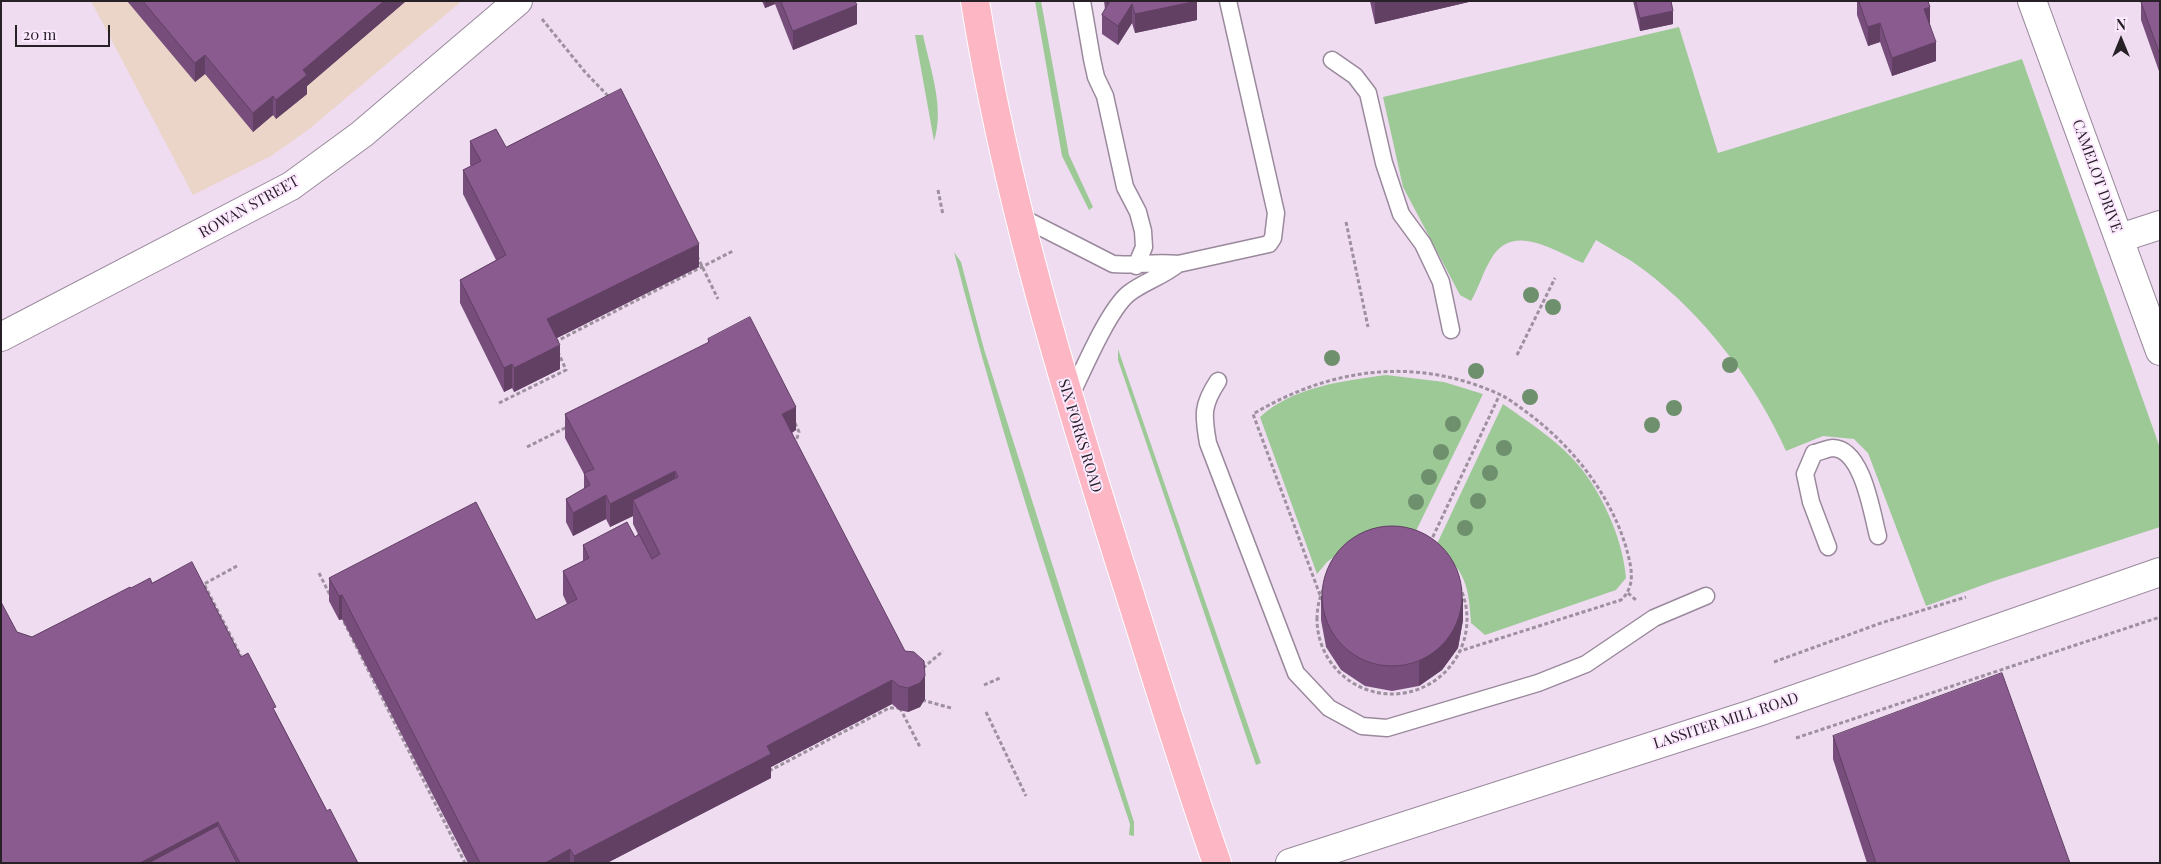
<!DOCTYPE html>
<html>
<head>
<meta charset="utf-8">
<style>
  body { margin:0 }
  #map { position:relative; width:2161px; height:864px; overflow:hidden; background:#efdcf1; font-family:"Playfair Display",serif }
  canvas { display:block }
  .frame { position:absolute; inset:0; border:2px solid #272027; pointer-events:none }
  .north { position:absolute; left:2096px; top:15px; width:50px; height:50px; -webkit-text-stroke:4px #fde9ff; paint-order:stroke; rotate:0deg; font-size:14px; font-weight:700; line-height:20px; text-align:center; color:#272027 }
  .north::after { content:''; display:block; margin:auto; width:18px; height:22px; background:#272027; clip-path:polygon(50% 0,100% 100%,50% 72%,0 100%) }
  .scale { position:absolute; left:15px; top:25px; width:95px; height:22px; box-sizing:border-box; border:2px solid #272027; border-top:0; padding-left:6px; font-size:15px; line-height:18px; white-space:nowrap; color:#272027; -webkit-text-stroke:4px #fde9ff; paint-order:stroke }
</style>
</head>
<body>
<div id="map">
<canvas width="2161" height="864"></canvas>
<div class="frame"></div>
<div class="north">N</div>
<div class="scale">20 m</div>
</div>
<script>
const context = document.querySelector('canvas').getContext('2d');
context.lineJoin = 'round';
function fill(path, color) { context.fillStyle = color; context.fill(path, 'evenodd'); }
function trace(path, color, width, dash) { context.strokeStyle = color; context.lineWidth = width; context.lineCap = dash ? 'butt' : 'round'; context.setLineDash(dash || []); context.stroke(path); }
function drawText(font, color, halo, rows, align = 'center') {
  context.font = font + ' "Playfair Display",serif'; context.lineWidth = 4; context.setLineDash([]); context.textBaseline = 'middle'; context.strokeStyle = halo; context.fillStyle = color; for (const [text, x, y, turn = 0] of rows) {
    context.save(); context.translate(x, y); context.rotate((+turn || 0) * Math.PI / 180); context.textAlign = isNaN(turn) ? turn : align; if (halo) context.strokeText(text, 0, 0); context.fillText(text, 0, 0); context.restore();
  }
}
fill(new Path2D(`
  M91,1H462L308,130L271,156L193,195Z`), '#ebd5c8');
fill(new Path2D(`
  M1035,1H1041L1069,155L1093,207L1089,210L1062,156Z
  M1679,27L1718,153L2022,59L2160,448V527L1991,582L1926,606L1868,453L1854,439L1823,436L1786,451C1755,382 1705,316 1644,270C1630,259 1612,250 1596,240L1583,263C1555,251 1512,221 1491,259C1483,272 1479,287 1471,301L1460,295L1403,187L1383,97Z
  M915,35H923C930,68 945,108 934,141Z
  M954,252L961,262L984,349L1134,822V836L1129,835L1130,824C1067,634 1003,445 954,252Z
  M1118,349L1261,763L1256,765L1118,360Z
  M1386,375L1444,382L1483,394L1413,537L1353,543L1327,562L1317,574L1260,417C1294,386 1344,381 1386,375Z
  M1503,404C1527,421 1552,437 1572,458C1600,487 1623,538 1626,578L1616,590L1485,635L1471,623C1469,589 1466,568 1435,548Z`), '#9dc997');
const lane = new Path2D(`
  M1082,1L1092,59L1096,77L1105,96L1125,187L1138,212L1143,231L1144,247L1136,266
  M1332,60L1355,76L1368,93L1384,163L1401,214L1423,244L1441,282L1451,330
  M1019,216L1113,264C1135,266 1156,261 1178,264L1269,244L1273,238L1276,213L1228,1
  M1218,381C1202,405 1203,415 1208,443L1296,673L1329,708L1362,726L1387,728L1538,683L1586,664L1654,618L1706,596
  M1069,399C1082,373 1107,312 1128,294C1143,282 1162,277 1178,264
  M1828,547L1811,502L1805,474L1814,453C1820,452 1828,448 1833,448C1863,449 1872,514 1878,536`);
const street = new Path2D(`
  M2120,238L2160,225
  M1,337L291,186L362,134L518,1
  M1290,863L1755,713L2160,572`);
const secondary = new Path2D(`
  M2032,1L2160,351`);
const primary = new Path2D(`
  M975,1C1005,190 1060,372 1117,554C1150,657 1181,761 1217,863`);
trace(lane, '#9a899c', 19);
trace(street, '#9a899c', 30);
trace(secondary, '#9a899c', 30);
trace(primary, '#fff', 30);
trace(new Path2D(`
  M542,19L585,72L610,98
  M938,190L943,215
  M1346,222L1368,327
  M697,256L718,299
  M555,342L733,251
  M1517,355L1555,278
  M499,403L566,370L559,354
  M795,423L799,432L795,444
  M527,447L567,427
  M1430,543L1500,394
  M1317 619a75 75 0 1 1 150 0a75 75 0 1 1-150 0Z
  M237,566L204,584L241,656
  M319,573L331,597
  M1628,593L1637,601
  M1320,595L1253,414C1331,368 1414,356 1499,394C1506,397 1514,403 1521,408C1569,442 1609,491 1626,547C1631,566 1637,585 1621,600L1460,651
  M341,616L465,863
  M1774,662L1881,623L1966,597
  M923,668L943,651
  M984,685L1000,678
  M922,700L951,708
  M900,708L920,747
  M986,712L1026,796
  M1796,738L2160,617
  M769,771L889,708H900`), '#9e909f', 3, [4, 2.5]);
trace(lane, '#fff', 16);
trace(street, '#fff', 28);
trace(secondary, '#fff', 28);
trace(primary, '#fdb6c4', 28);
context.fillStyle = '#6f906d';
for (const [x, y] of [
  [1531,295],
  [1553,307],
  [1332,358],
  [1730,365],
  [1476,371],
  [1530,397],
  [1674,408],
  [1453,424],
  [1652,425],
  [1504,448],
  [1441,452],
  [1490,473],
  [1429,477],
  [1478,501],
  [1416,502],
  [1465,528]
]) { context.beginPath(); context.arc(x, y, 8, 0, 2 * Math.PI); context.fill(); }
fill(new Path2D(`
  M127,1H406L307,86V94L276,119L273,115L253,132L205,74L195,82Z
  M762,1H855L857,24L793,50L775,4L765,8Z
  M1104,1H1197V20L1135,33L1132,23L1118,45L1102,34V15L1105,9Z
  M1370,1H1473L1375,24Z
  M1633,1H1671L1673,24L1640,31Z
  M1857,1H1928L1930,24L1936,61L1892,76L1880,42L1868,46L1857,15Z
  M2160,1V74L2141,20V2Z
  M470,141L506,147L699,267L557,338L560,369L514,392L512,388L504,392L460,303V280L496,260L463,194V170L471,166L470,165Z
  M708,339L796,430L792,433L925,699L920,707L908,712L899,710L892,704L771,767V778L607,863H468L342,619L339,620L329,601V578L536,620L567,604L563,595V571L583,561V545L635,537L638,534L633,524V516L610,527L606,519L573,536L566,522V499L584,489V474L565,438V414L708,343Z
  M152,583L241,657L276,713L327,811L358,863H1L17,632L32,637L131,588Z
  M1321,596L1463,620L1458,648L1442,670L1419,686L1392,691L1365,686L1341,670L1326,647L1321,620Z
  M1833,736L2070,863H1867L1833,759Z`), '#774e7b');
fill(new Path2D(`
  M384,1H406L307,86V94L276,119V100L303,70Z
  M765,1H775V4L765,8Z
  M1107,1H1114L1107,15Z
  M1197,1V20L1135,33V14Z
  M1375,1H1473L1375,24Z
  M1132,4V23L1118,45V26Z
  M857,5V24L793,50V31Z
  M1930,7V26L1924,9Z
  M1673,11V24L1640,31V18Z
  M1880,23V42L1868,46V27Z
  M1936,42V61L1892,76V58Z
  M205,55V74L195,82V63Z
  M273,96V115L253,132V113Z
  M699,244V267L547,343V319Z
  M560,345V369L514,392V368Z
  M512,364V388L504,392V368Z
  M796,407V430L782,438V414Z
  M675,471V494L633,500V516L610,527V504Z
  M606,495V519L573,536V513Z
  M342,595V619L339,620V596Z
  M1463,597V620L1458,648L1442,670L1419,686V662Z
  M925,676V699L920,707L908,712V688Z
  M892,680V704L771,767V778L607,863H574V856L767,746Z
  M218,822V845L185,863H140Z
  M570,849V863H545Z`), '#614064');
const building = new Path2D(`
  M143,1H384L303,70L307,75L276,100L273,96L253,113L205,55L195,63Z
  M781,1H855L857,5L793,31Z
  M1110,1H1197L1135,14L1132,4L1118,26L1102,15Z
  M1636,1H1671L1673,11L1640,18Z
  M1859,1H1928L1930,7L1924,9L1936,42L1892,58L1880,23L1868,27Z
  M2143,1H2160V55L2141,2Z
  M621,89L699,244L547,319L560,345L514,368L512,364L504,368L460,280L506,255L463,170L481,161L470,141L496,129L506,147Z
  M750,317L796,407L782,414L905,651L914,652L924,661L925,676L920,683L908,688L899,686L892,680L767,746L771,754L574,856L570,849L545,863H480L342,595L339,596L329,578L476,502L536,620L577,599L563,571L589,558L583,545L627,522L635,537L639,534L652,559L660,554L633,500L678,477L675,471L610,504L606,495L573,513L566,499L590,485L584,473L594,469L565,414L709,342L708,339Z
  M1322 596a70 70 0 1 1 140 0a70 70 0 1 1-140 0Z
  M192,562L241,657L248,653L276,707L273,708L327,811L330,809L358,863H240L218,822L140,863H1V602L17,632L32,637L130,587L131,588L150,578L152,583Z
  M2002,673L2070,863H1876L1833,736Z
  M218,826L237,863H149Z`);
fill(building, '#8a5b8f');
trace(building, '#614064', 1);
drawText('15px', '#272027', '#fde9ff', [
  ["CAMELOT DRIVE",2097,176,70],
  ["ROWAN STREET",249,207,-29],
  ["SIX FORKS ROAD",1080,436,73],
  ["LASSITER MILL ROAD",1726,721,-18]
]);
</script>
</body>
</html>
